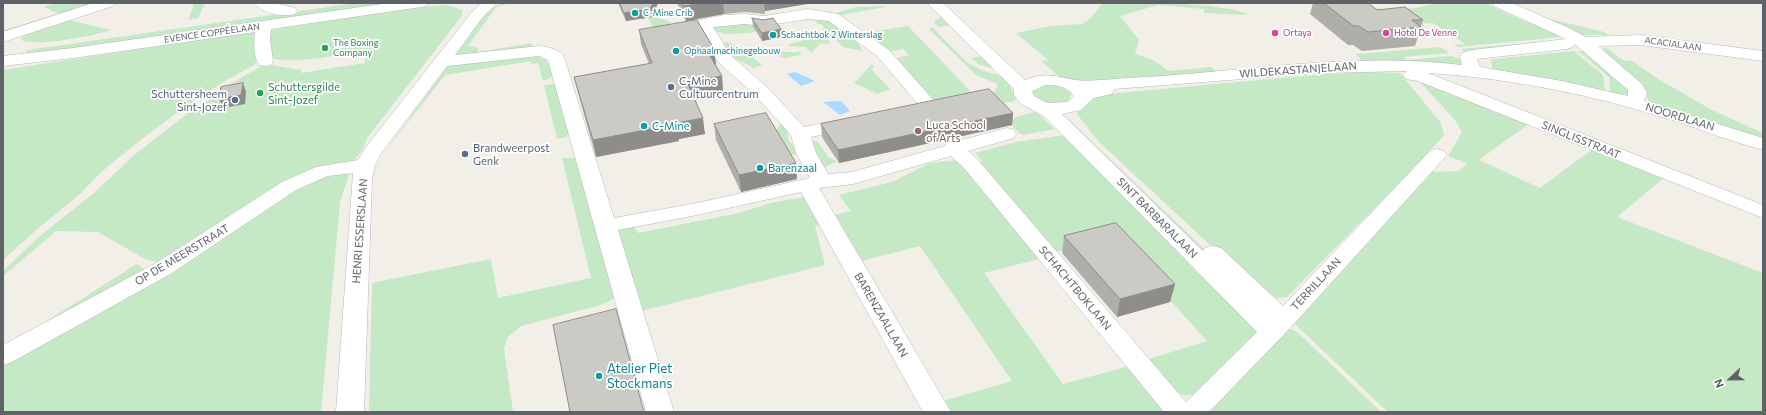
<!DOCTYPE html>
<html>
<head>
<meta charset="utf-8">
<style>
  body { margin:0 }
  #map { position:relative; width:1766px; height:415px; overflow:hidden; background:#f1efe8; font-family:Commissioner,sans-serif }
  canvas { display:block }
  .frame { position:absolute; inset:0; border:4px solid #5f6368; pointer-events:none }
  .north { position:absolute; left:1710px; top:359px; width:40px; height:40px; -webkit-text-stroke:3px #fff; paint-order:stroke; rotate:248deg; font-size:11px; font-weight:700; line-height:16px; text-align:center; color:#5f6368 }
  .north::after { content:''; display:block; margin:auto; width:14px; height:18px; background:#5f6368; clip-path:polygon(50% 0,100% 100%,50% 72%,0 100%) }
</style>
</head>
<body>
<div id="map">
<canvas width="1766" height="415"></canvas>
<div class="frame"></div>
<div class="north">N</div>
</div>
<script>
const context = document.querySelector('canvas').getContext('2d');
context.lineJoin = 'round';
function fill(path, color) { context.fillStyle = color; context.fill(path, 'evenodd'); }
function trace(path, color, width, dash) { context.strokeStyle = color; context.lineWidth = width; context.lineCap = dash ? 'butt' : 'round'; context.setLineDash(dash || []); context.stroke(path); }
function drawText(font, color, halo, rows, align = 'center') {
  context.font = font + ' Commissioner,sans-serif'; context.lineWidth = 3.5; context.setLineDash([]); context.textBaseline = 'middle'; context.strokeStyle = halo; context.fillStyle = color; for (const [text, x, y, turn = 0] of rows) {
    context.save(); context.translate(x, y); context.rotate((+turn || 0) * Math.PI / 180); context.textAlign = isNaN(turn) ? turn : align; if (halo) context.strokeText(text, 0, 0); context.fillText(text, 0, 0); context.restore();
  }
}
fill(new Path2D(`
  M56,3H102L64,16L44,7Z
  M205,3L198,18L188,20L194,4Z
  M356,3H411L22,57L28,50Z
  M504,3H509L496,7L468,46L478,48V52L532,43L533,49L459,57L456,54L484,15L491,8Z
  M1103,3C1139,3 1174,2 1209,6C1223,8 1236,9 1249,15L1204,13V9L1158,5L1120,16L1139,40L1135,54C1148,58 1158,61 1168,71L1211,67L1217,72L1079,82L1060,77L1041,61L1048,60L1016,33L1051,26L1082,24L1090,19Z
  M1448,3H1485L1526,22L1529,21L1556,33L1561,37L1458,47L1453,45L1465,44L1433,23L1415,24L1396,20L1374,8L1393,10L1416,8L1428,5Z
  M446,5L463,10L461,17L367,138L363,149L354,161L310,173L162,263L145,259L98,232L56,231L3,276L4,270L40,236L94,193L133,156L187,114L239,79L265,64L302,70L301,73L365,63V50C345,54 282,67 268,56L270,30L411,8Z
  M885,6V7L842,15L836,13L856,7Z
  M1539,15L1550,19L1604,32L1609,35H1582Z
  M653,16L669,21L671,26L654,30L648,17Z
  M818,16L844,29L846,34L853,35L863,51L843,47L835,39L829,40V44L821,43L811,53L805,47L789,46V44L802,41L801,37L825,33L822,29L825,28L821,24H818L814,20L807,21Z
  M942,16L999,70L980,65L971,58L982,56L950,25L939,27L935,24V21Z
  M69,20L111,30C94,36 36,47 21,40C24,30 58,23 69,20Z
  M755,22L774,28L749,33L727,34L710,30L712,27Z
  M908,26L974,95L932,103L893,59L909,55L903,49L886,52L869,32Z
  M933,28L968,63L981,70L1001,76L1009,83L1016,100L993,106L981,94L995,91L998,84L976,75L929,29Z
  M251,32L256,33L259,59L254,65C200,93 145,135 98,175C92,181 87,187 81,193C55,215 28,236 3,260V70Z
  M1561,40L1467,53L1461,49Z
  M727,42L743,49L762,65L754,68L729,56L731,55L721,44Z
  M1440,47L1450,53L1403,57L1407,60L1452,56L1465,61L1461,66L1362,61L1356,54Z
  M1607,48L1622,60L1632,61L1660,80L1712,110L1763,133V139L1656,105L1648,100L1646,94L1597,50Z
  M772,49L779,52H801L800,55L786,58L767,52Z
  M1574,51L1603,75L1605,92L1493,71L1491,60L1494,59Z
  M1578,51H1583L1621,78L1631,93L1623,95L1610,93L1609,77Z
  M522,55V58L540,56L541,59H546L547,64L553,65L555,76L543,81L538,63L532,64L531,61L445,75L383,154L447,67L454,64Z
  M872,64L875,68L871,69L890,89L877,94L854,83Z
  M1375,72L1400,73L1441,123L1444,135L1418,164L1287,297L1276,298L1263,294L1099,142L1077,114C1083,102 1096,96 1108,94L1325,74Z
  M1419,81L1530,123L1479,160L1540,188L1594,148L1665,177L1617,217L1763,273V412H1388L1297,326L1293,321L1432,172L1459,171L1467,163L1448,156L1462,132L1455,120Z
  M554,84H559L571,133L566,137L557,139L544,85Z
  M1044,85C1054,85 1064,86 1071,93L1070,99C1058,109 1045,103 1033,97L1032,91Z
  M1036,112L1055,129L1022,135L1006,120C1017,118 1025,113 1036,112Z
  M1062,113L1268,310L1269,314L1055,114Z
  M782,120L787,124L788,139L799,154L790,155L775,134Z
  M1064,135L1259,332L1198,393C1173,403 1160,377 1146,360L1207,341L1113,237L1052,253L977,163L982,161L975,153L1016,142Z
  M812,141H817L829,158L834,159L836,162L825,167L820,163Z
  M562,158H577L616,293L613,299L601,305L521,326L508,337L504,348L513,412H369L372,283L491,259L498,298L591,278Z
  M958,160L1043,258L984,273L1063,384L1133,365L1171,412H945L943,401L1012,381L920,246L861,261L830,216L851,211L839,195L892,182L930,163Z
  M347,173L349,175L340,202L321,412H3V362L292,188L322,176Z
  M804,197L823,224L815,226L825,265L637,312L612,227L633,224L638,233L739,213L771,203Z
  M137,264L144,269L143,274L68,315L47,321Z
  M1284,329H1291L1298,333L1381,412H1206Z`), '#c5e8c5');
fill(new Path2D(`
  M795,72L815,81L801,86L787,74Z
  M841,101L850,111L840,115L823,102Z`), '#aadaff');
const minor = new Path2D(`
  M93,3H115L113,6L3,42V32Z
  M255,3H274L295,8L298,11L295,14C284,17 262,14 255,3Z
  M389,3H428L426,6L421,7L271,29L270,39L273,61L271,65L265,66L259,65C253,56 254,41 255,32L73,58L3,66V56L73,48Z
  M481,3H497L482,18L455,55L539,46C548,47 559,49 564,57L614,218L697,203L810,178L796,153L791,135L756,96L718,62L699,29L671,35L665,33L663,30L665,27L724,15L745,14L764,16L808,9L838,14L889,50L937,104L940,108L937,112L910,117L904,116L901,112L904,108L919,105L877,56L829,21L808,19L764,26L745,24L713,27L730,55L768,88L804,127L848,118L855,120L857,124L855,128L811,137L816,153L828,174L852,172L945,146L946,144L1007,128L1014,130L1016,134L1014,138L968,151L978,160L1186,402L1257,332L1044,116L1021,104L1014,95V89L927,3H943L1025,80C1046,72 1055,76 1075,80C1090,82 1111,79 1127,78C1238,73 1350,51 1462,65L1460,57L1462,53L1472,50L1566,39L1494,6L1492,3H1512L1567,27L1586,37L1641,35L1763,51V61L1641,45L1598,46L1642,84L1647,93L1644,101L1763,138V150C1728,141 1694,126 1659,116C1584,93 1506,78 1428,73L1763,205V218L1418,81L1406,79L1403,75L1407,71L1319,73L1114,89L1112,94L1094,98L1081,110L1062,114L1203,251L1205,248L1213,246L1221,248L1283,306L1430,151L1437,149L1444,151L1447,155L1292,326L1209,412H1164L964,168L951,156L853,184L819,188L951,412H923L801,192L697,215L618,230L674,412H646L548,60L539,56L447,66L382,152L375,165L372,179L364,412H336L353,173L328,176L296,190L172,273L12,362L3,365V345L156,263L282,182L316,167L358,160L366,147L472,12ZM1575,44L1628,90V96L1562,81L1480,67L1477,59L1567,49L1573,47ZM1045,85C1057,85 1067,86 1074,96L1068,102L1047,103L1034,96L1032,91Z`);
trace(minor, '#b5b8bc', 1);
fill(minor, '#fff');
fill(new Path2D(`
  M618,3H658L652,17L626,21Z
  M677,3H813L765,11V14L745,12L724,14L686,21Z
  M1313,3H1368L1377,10L1423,20L1415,46L1362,51L1353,45H1348L1310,14Z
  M752,18L763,20L781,29V37L762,41L753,26Z
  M639,30L716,64H715L722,76L723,92L694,97L705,134L679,139V141L596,157L578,93L574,77L649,64L641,44Z
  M1013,113L1012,125L839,163L822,137L821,124Z
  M714,124L796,163L797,179L741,192L716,140Z
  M1064,236L1175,284L1170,302L1117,317L1062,253Z`), '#afaea9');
fill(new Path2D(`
  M653,3H658L652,17L626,21L624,13Z
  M703,3H723L724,14L686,21L684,6Z
  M764,3H813L765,11Z
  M781,29V37L762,41V33Z
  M714,49L716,64L709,66L707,51Z
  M722,76L723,92L689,98L687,82Z
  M243,83L246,92L245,104L223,108L219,99Z
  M1013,113L1012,125L839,163L838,150Z
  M703,118L705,134L679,139V141L596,157L593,140Z
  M796,163L797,179L741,192L739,175Z
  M1175,284L1170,302L1117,317L1120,299Z`), '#8f8d8a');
const building = new Path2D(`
  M620,3H653L650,9L624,13Z
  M683,3H703L684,6Z
  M1324,3H1368L1377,10L1405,7L1423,20H1412L1421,27L1368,32L1359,26H1354Z
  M752,18L763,20L773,18L781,29L762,33Z
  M697,20L714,49L707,51L722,76L687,82L703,118L676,123L677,124L593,140L574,77L652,63L639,30Z
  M243,83L241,95L219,99L221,87Z
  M989,89L1013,113L838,150L821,124Z
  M766,113L796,163L739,175L714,124Z
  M1116,223L1175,284L1120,299L1064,236Z
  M616,309L644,412H570L553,325Z`);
fill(building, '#cccac5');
trace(building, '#8f8d8a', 1);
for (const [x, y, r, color] of [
  [635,13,4,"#0f9aa8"],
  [1275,33,4,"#d1479c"],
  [1386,33,4,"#d1479c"],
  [773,35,4,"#0f9aa8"],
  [325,48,4,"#2e9e5b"],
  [676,51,4,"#0f9aa8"],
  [671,87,4,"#5c6f8a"],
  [260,93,4,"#2e9e5b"],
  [235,100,4,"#5c6f8a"],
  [644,126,4,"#0f9aa8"],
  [918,131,4,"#8d6e63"],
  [465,154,4,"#5c6f8a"],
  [760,168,4,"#0f9aa8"],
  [599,376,4,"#0f9aa8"]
]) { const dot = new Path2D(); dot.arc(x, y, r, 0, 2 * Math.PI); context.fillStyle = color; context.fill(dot); trace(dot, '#fff', 1.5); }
drawText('9px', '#0d838f', '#fff', [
  ["C-Mine Crib",643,13],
  ["Schachtbok 2 Winterslag",781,35],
  ["Ophaalmachinegebouw",684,51]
], 'left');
drawText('9px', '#5f6368', '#fff', [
  ["EVENCE COPPÉELAAN",212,33,-8],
  ["ACACIALAAN",1673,44,8]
]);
drawText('9px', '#b23c85', '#fff', [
  ["Ortaya",1283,33],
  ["Hotel De Venne",1394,33]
], 'left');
drawText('9px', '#27864d', '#fff', [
  ["The Boxing",333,43],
  ["Company",333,53]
], 'left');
drawText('11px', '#5f6368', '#fff', [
  ["WILDEKASTANJELAAN",1298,70,-4],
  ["NOORDLAAN",1680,117,17],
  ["SINGLISSTRAAT",1581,140,22],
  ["SINT BARBARALAAN",1157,218,45],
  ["HENRI ESSERSLAAN",360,231,-86],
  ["OP DE MEERSTRAAT",182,255,-31],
  ["TERRILLAAN",1316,284,-47],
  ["SCHACHTBOKLAAN",1075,288,50],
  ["BARENZAALLAAN",881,315,60]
]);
drawText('11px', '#4e5e75', '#fff', [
  ["C-Mine",679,81],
  ["Cultuurcentrum",679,94],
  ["Schuttersheem",227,94,"right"],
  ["Sint-Jozef",227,107,"right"],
  ["Brandweerpost",473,148],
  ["Genk",473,161]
], 'left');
drawText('11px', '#27864d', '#fff', [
  ["Schuttersgilde",268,87],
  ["Sint-Jozef",268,100]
], 'left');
drawText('11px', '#785e54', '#fff', [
  ["Luca School",926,125],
  ["of Arts",926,138]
], 'left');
drawText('11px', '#0d838f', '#fff', [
  ["C-Mine",652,126],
  ["Barenzaal",768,168]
], 'left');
drawText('13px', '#0d838f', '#fff', [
  ["Atelier Piet",607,369],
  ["Stockmans",607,384]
], 'left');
</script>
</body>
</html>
